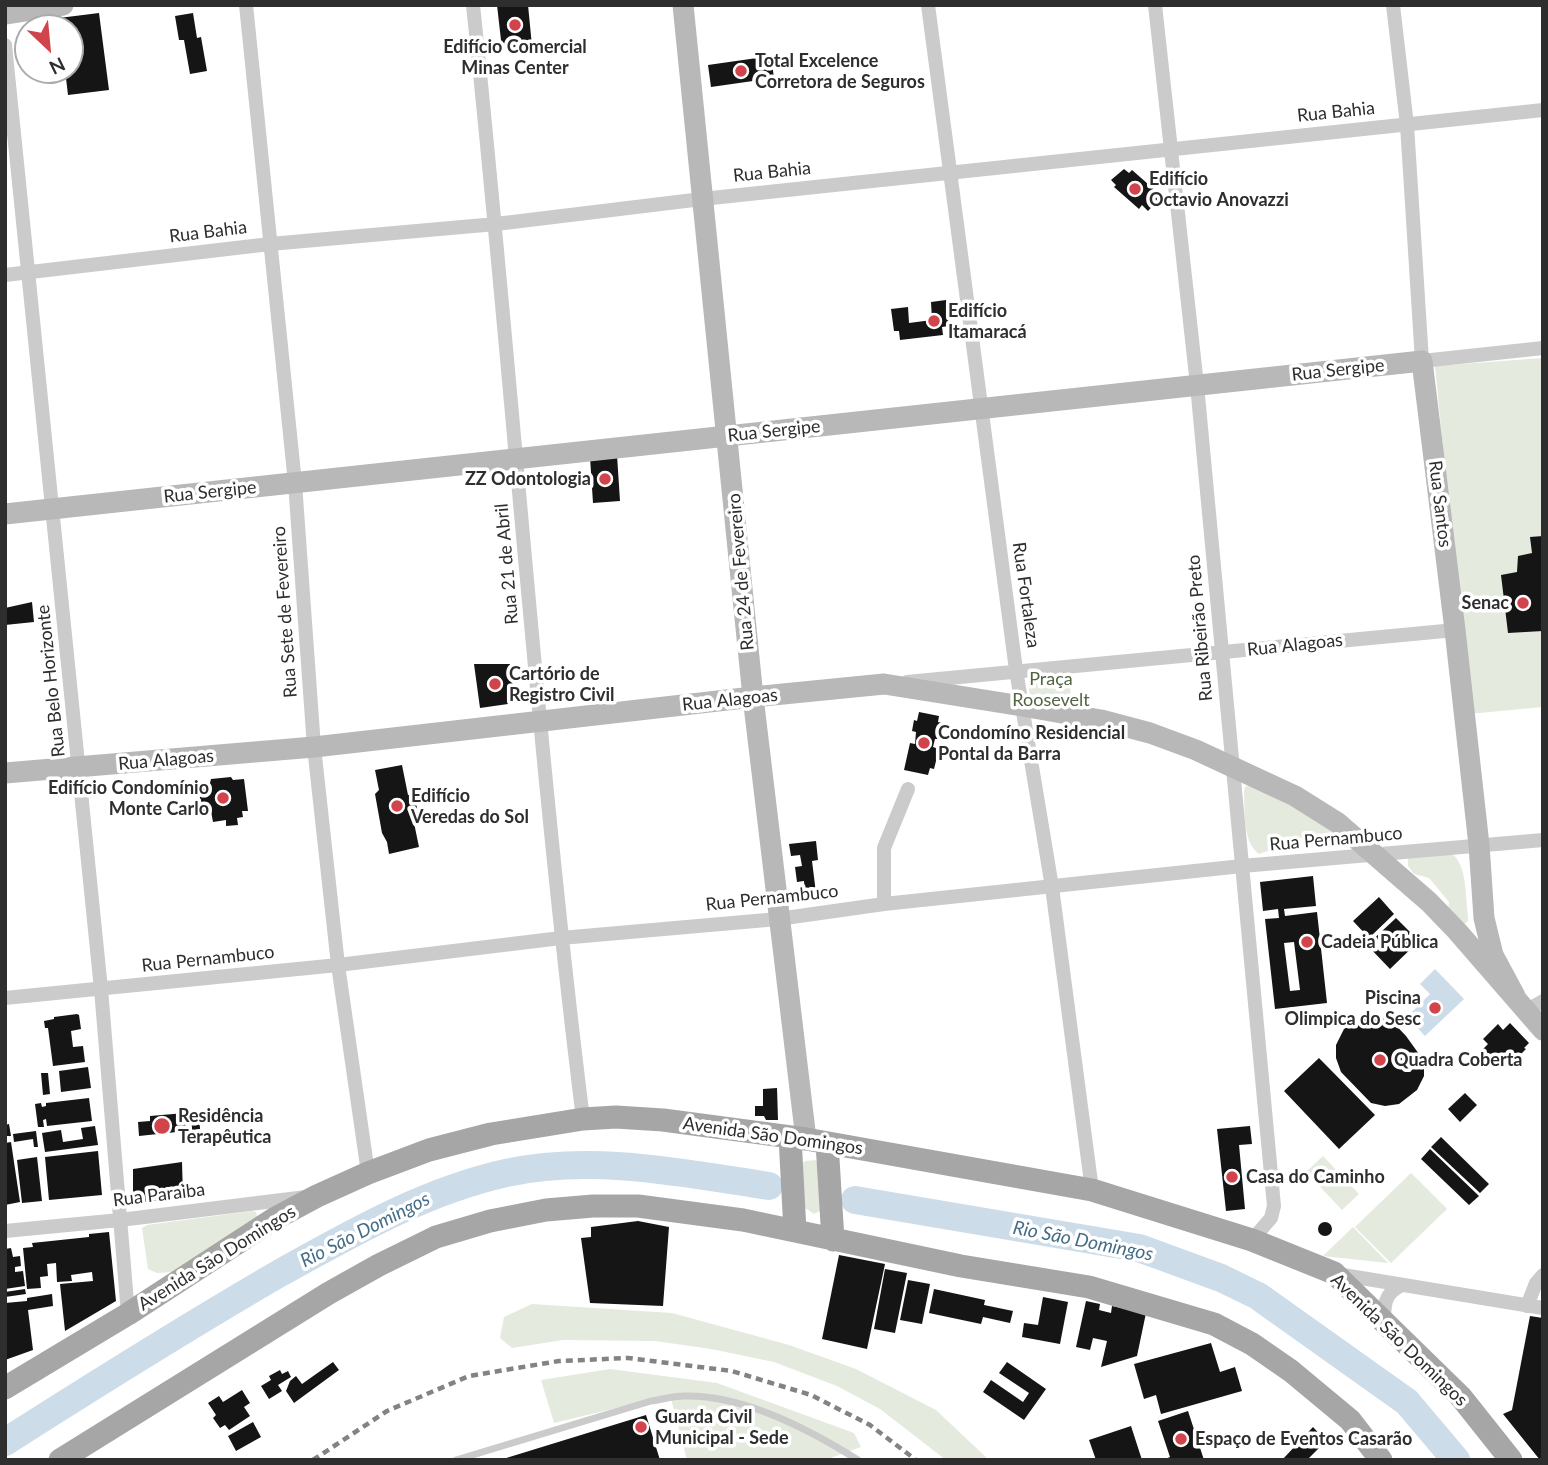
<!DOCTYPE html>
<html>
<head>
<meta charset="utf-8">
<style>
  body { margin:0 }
  #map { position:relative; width:1548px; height:1465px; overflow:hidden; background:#fff; font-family:Lato,sans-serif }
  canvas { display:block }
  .frame { position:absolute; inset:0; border:7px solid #2e2e2e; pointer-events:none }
  .north { position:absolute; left:14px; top:14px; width:70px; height:70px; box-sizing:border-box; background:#fff; border:2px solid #ababab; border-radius:50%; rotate:154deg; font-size:19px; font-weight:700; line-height:28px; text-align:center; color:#2e2e2e }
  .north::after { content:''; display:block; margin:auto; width:24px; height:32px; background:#d1444c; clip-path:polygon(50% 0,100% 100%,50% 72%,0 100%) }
</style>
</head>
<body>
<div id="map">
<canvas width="1548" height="1465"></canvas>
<div class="frame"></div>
<div class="north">N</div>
</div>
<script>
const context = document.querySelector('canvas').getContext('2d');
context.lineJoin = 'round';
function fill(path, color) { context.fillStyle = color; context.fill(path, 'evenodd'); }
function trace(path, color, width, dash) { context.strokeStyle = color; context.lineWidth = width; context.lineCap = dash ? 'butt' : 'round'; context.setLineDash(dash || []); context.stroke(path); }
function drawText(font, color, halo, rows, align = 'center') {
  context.font = font + ' Lato,sans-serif'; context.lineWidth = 7; context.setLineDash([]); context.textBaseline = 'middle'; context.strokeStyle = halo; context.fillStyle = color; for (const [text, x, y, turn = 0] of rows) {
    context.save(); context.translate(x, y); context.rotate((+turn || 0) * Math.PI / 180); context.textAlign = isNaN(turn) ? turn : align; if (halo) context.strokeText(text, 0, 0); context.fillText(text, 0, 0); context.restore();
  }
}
fill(new Path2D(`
  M1543,358V707L1469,714L1435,366Z
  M1070,669L1071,712L1031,706L1027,672Z
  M1254,784C1274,795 1336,822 1339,843L1336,845L1307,846L1303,838L1274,840L1271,850L1259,854C1242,842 1245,809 1244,791L1245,787Z
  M1451,853C1468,865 1465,897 1468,916V921L1464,924L1448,910L1449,902L1429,878L1414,874L1408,866V858Z
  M1323,1156L1359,1194L1342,1210L1306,1172Z
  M815,1160L820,1164L822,1210L814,1214L804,1207L800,1165L805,1161Z
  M1411,1173L1447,1209L1391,1263L1355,1227Z
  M252,1211L256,1212L258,1219L173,1272L157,1273L148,1269L142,1228L147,1225Z
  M1353,1227L1388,1263L1323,1256Z
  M532,1304L672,1313L789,1345L856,1369L936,1410L989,1460H946L880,1409L837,1386L774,1362L711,1349L655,1341L563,1340L512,1348L500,1338L504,1317Z
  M610,1369L717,1383L854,1433L861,1447L825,1460H687L670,1395L554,1423L541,1380Z`), '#e4eade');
fill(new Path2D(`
  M1435,969L1464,999L1425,1036L1407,1017L1430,994L1420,984Z`), '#ccdce8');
trace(new Path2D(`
  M855,1200L1139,1248L1221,1278L1258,1296L1407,1402L1456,1460
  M5,1442C96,1384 187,1327 280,1273C352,1233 425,1191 506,1173C593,1154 683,1173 769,1186`), '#ccdce8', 28);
fill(new Path2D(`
  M497,5H528L532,46L502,49Z
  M99,13L109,90L68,95L65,70H70V28H60L59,18Z
  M193,13L197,38L201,37L207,71L190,74L184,40H179L175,16Z
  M771,56L774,78L711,87L708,65Z
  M1124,169L1129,173L1132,170L1156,191L1153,194L1159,199L1148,211L1142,205L1139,209L1114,187L1116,185L1111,180Z
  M946,300L949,326L942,327L943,335L900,340L899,331H894L891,309L908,307L909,323L932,320L931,302Z
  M617,455L620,501L593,503L590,457Z
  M1543,536V631L1508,633L1501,575L1517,572L1518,556L1532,553L1530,537Z
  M32,602L34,622L5,625V608Z
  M474,664H510L515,703L480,708Z
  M919,712L939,716L938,722L942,723L939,739H935L933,747L939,749L934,769L930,768L928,775L904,770L910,743L915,744L916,732L912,731L914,720L917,721Z
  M402,765L408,795L414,794L419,817L413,818L419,847L389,854L387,842L382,833L375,794L379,790L375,770Z
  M231,777L233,780L244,779L248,811H242L243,817L237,818L238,825L226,826V820L213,822L211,811L202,812L198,785L210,783L211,779Z
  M816,841L818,860L812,861L816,893L805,894L804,881L797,882L795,867L802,866L800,855L791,856L789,844Z
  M1313,876L1316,906L1284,909L1285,916L1317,912L1327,1003L1275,1009L1265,919L1279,918L1278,909L1263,911L1260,882ZM1294,942L1300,990L1290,991L1284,943Z
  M1379,897L1394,914L1369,938L1353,921Z
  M1396,918L1419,941L1390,969L1367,945Z
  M77,1014L79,1015L81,1029L71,1031L73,1047L83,1046L85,1062L53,1066L48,1028H45L44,1021L54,1019V1017Z
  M1372,1014L1388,1017L1406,1036L1424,1061V1076L1417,1090L1399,1104L1385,1106L1371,1103L1341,1072L1336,1058V1045L1344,1029L1357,1018Z
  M1510,1023L1529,1043L1524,1048L1526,1049L1509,1066L1506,1063L1501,1068L1483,1049L1488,1044L1483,1039L1498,1024L1503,1030Z
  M1319,1058L1375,1115L1339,1149L1284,1091Z
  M88,1067L91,1088L61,1092L59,1071Z
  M41,1073H48L50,1094L43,1095Z
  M777,1088L778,1120H766L764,1116H755V1106H763V1089Z
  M1465,1093L1477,1105L1460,1122L1448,1109Z
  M89,1098L92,1121L47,1126L46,1119L43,1120L44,1127H38L35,1104L41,1103L42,1107L46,1106V1103Z
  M191,1112H199L200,1129L192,1130Z
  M185,1113L186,1131L139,1136L138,1122L150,1121V1116Z
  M9,1124L11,1136H5V1125Z
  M95,1126L98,1145L45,1152L42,1133L61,1130L63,1142L83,1139L81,1128Z
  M1250,1126L1252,1144L1239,1145L1245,1209L1226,1211L1217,1129Z
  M36,1131L38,1147H34L33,1139L14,1142L13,1134Z
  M1441,1137L1489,1184L1480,1193L1431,1147Z
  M11,1142L20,1202L5,1205V1143Z
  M1430,1149L1479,1196L1469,1205L1421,1159Z
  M98,1151L102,1195L49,1200L45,1157Z
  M37,1157L42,1201L22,1203L17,1160Z
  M182,1162L183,1196L133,1204V1169Z
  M638,1221L669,1227L663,1306L590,1303L581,1238L591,1237V1227Z
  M1318 1229a7 7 0 1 1 14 0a7 7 0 1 1-14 0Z
  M109,1232L116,1301L65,1331L60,1284L93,1281L92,1272L71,1275L72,1281L57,1282L56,1263L47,1264L48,1276L40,1277L41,1288L27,1289L23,1248L33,1247L32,1243L89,1237V1234Z
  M11,1248L13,1257L20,1256L21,1266L15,1267V1272L23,1271L25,1286L5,1289V1249Z
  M839,1255L885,1264L867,1349L822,1339Z
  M885,1269L907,1273L895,1333L874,1329Z
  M908,1280L930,1284L922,1324L900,1320Z
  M25,1289L26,1294L5,1297V1292Z
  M934,1289L985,1300L984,1305L1013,1311L1010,1323L983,1317L981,1324L929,1313Z
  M52,1294L53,1306L28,1310L33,1350L5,1360V1303L27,1301V1298Z
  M1043,1297L1068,1302L1060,1344L1022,1337L1024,1323L1038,1325Z
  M1086,1301L1100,1304L1099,1310L1111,1313L1112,1306L1146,1313L1137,1356L1101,1367L1107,1341L1093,1338L1090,1350L1076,1347Z
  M1530,1316L1543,1318V1460H1540L1503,1414L1512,1410Z
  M1211,1343L1220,1372L1235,1367L1242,1391L1161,1414L1156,1395L1144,1399L1134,1364Z
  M333,1362L339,1370L294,1403L286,1391L290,1381L296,1376L302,1384Z
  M1007,1362L1046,1389L1024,1420L983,1392L991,1380L1023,1402L1029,1393L999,1373Z
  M280,1370L282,1374L288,1371L291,1377L278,1385L282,1391L269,1399L261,1386L271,1380L269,1376Z
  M242,1390L250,1403L244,1407L250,1416L229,1430L225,1425L220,1428L213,1418L216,1415L208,1403L219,1396L223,1402Z
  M1188,1411L1204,1460H1163L1170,1457L1158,1421Z
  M646,1415L660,1460H503V1459Z
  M253,1422L261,1437L236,1451L228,1436Z
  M1131,1426L1142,1460H1096L1089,1440Z
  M1313,1427L1326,1441L1307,1460H1282Z`), '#151515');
trace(new Path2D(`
  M456,1460L651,1401C661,1400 672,1396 683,1396C742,1394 809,1429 858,1460`), '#cbcbcb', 7);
trace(new Path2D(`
  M246,5L295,483L314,747L338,965L368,1173
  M473,5C512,376 537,749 583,1119
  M928,5L1016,670L1052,887L1092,1190
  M1155,5L1197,385L1274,1206L1271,1218L1252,1240
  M1393,5L1407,125L1422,361L1543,348
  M5,45L101,989L128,1314
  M5,275L270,244L496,224L702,199L1543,110
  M907,682L1455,630
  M884,904V848L908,789
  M5,998L338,965L561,938L778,919L884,904L1242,866L1543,840
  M1527,1010L1543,1001
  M5,1231L120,1220L306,1197
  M1337,1274L1543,1308
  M1527,1306L1536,1283L1543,1275
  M1384,1323C1384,1306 1384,1294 1400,1286`), '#cbcbcb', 14);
trace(new Path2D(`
  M683,5L753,697L806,1139
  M5,14L63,5
  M5,514L1422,361L1455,630L1479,845L1484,918L1493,955L1515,996
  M5,773L314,747L753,697L884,684L1022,706L1101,720L1150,733L1196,750L1295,796L1338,823L1429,902L1457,931L1543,1030`), '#b8b8b8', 21);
trace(new Path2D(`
  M790,1137L795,1231
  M827,1143L833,1240
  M5,1388L128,1314L274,1219L317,1196L368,1173L429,1150L491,1134L583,1119L616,1117L663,1120L806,1139L1092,1190L1252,1240L1334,1273L1461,1397L1511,1460
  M60,1460L329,1293L379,1265L436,1237L490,1221L546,1210L593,1206H638L743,1220L961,1266L1089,1287L1214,1324L1252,1344L1291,1371L1350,1420L1381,1460`), '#a6a6a6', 23);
trace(new Path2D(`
  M313,1460L387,1411L469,1376L559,1361L628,1358L732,1371L811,1395L870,1425L916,1460`), '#838383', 4.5, [7, 5]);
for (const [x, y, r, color] of [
  [515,25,7,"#d1444c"],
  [741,71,7,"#d1444c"],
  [1135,189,7,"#d1444c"],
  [934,321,7,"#d1444c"],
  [605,479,7,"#d1444c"],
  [1523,603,7,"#d1444c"],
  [495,684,7,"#d1444c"],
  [924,743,7,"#d1444c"],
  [223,798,7,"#d1444c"],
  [397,806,7,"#d1444c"],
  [1307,942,7,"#d1444c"],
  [1435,1008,7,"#d1444c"],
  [1380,1060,7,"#d1444c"],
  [162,1126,9,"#d1444c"],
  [1232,1177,7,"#d1444c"],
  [641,1427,7,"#d1444c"],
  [1181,1439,7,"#d1444c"]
]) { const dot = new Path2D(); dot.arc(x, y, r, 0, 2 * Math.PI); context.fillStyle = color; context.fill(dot); trace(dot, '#fff', 2.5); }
drawText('bold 18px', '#2e2e2e', '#fff', [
  ["Edifício Comercial",515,47,"center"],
  ["Minas Center",515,68,"center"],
  ["Total Excelence",755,61],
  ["Corretora de Seguros",755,82],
  ["Edifício",1149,179],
  ["Octavio Anovazzi",1149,200],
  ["Edifício",948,311],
  ["Itamaracá",948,332],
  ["ZZ Odontologia",591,479,"right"],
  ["Senac",1509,603,"right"],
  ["Cartório de",509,674],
  ["Registro Civil",509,695],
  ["Condomíno Residencial",938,733],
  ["Pontal da Barra",938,754],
  ["Edifício Condomínio",209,788,"right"],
  ["Monte Carlo",209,809,"right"],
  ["Edifício",411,796],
  ["Veredas do Sol",411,817],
  ["Cadeia Pública",1321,942],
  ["Piscina",1421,998,"right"],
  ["Olimpica do Sesc",1421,1019,"right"],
  ["Quadra Coberta",1394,1060],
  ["Residência",178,1116],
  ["Terapêutica",178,1137],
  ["Casa do Caminho",1246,1177],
  ["Guarda Civil",655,1417],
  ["Municipal - Sede",655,1438],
  ["Espaço de Eventos Casarão",1195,1439]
], 'left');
drawText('18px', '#2e2e2e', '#fff', [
  ["Rua Bahia",1336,112,-6],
  ["Rua Bahia",772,172,-6],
  ["Rua Bahia",208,232,-7],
  ["Rua Sergipe",1338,370,-6],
  ["Rua Sergipe",774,431,-6],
  ["Rua Sergipe",210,492,-6],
  ["Rua Santos",1440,504,83],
  ["Rua 21 de Abril",507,564,-95],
  ["Rua 24 de Fevereiro",741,572,-95],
  ["Rua Fortaleza",1026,595,82],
  ["Rua Sete de Fevereiro",285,612,-94],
  ["Rua Ribeirão Preto",1200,628,-95],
  ["Rua Alagoas",1295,645,-6],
  ["Rua Belo Horizonte",51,681,-96],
  ["Rua Alagoas",730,700,-6],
  ["Rua Alagoas",166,760,-5],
  ["Rua Pernambuco",1336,839,-5],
  ["Rua Pernambuco",772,898,-6],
  ["Rua Pernambuco",208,959,-6],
  ["Avenida São Domingos",773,1136,8],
  ["Rua Paraiba",159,1195,-7],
  ["Avenida São Domingos",217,1258,-32],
  ["Avenida São Domingos",1399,1340,44]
]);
drawText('18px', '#516541', '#fff', [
  ["Praça",1051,679],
  ["Roosevelt",1051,700]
]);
drawText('italic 19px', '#456d87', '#fff', [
  ["Rio São Domingos",365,1230,-27],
  ["Rio São Domingos",1083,1241,11]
]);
</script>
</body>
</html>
